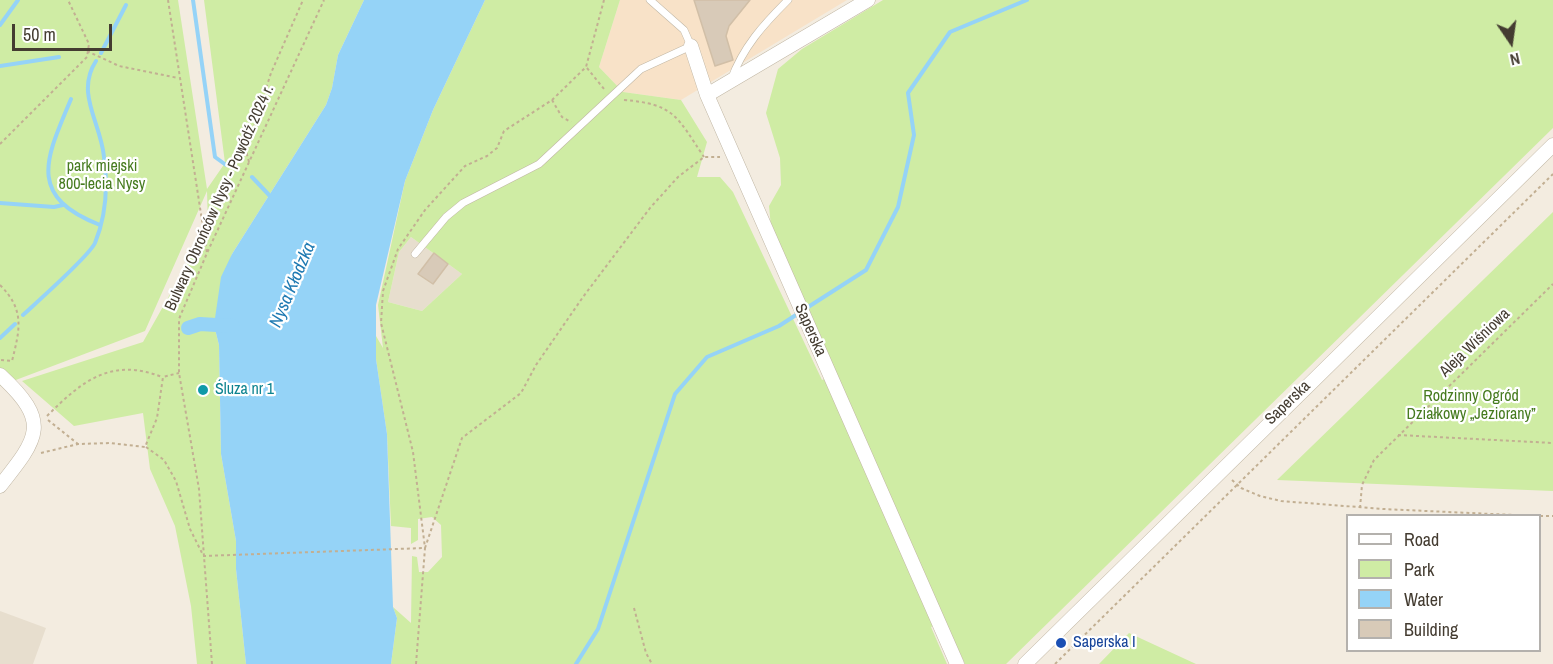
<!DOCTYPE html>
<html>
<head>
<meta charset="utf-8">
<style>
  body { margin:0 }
  #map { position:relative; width:1553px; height:664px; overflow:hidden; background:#f3ece0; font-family:"Archivo Narrow",sans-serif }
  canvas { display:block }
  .legend { position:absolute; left:1346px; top:514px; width:195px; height:138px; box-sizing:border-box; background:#fff; border:2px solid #b4b1ad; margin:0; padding:8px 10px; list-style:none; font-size:18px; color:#443c31 }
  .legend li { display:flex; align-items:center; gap:12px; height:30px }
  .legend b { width:30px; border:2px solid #b4b1ad }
  .north { position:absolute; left:1481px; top:12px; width:60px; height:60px; -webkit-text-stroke:4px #fff; paint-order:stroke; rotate:167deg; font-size:16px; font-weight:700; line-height:24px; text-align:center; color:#443c31 }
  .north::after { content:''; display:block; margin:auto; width:21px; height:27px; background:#443c31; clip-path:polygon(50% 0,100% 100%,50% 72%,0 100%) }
  .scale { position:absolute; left:12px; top:24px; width:100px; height:27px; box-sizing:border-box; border:3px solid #443c31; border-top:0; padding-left:8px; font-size:18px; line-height:21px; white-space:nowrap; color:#443c31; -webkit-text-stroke:4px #fff; paint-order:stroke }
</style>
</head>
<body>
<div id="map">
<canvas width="1553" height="664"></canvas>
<ul class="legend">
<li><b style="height:8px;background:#fff"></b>Road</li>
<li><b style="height:16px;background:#cfeca4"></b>Park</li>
<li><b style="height:16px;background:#95d3f7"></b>Water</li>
<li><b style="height:16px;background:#d8cab8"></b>Building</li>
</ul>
<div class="north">N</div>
<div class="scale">50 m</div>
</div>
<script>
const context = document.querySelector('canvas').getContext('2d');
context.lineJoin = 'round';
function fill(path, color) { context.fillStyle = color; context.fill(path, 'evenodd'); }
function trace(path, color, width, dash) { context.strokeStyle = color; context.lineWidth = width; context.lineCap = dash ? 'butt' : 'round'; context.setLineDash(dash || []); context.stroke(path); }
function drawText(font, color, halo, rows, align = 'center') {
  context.font = font + ' "Archivo Narrow",sans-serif'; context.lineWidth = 4.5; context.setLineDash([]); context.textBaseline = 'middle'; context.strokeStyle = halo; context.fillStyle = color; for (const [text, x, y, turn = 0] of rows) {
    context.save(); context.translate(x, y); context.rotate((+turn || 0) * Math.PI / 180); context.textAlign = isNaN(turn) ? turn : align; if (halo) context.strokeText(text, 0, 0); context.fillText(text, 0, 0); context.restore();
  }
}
fill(new Path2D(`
  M411,237L462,274L422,311L388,302L399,252Z
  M0,611L46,628L33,664H0Z`), '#e7dece');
fill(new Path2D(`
  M620,0H847L681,100L623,92L599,67Z`), '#f8e2c8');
fill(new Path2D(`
  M0,0H178L207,189L225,163L204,0H364L338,55L332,88L326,105L232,254L214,325L219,345L221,454L236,541V569L246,664H197L191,606L175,526L150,469L143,413L74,426L22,381L143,342L208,227L207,191L145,331L0,386Z
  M485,0H620L599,67L623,92L681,100L707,142L697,177H720L733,192L822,380L835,374L771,227L769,206L781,185L780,158L766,113L778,69L802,49L883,0H1553V128L1006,664H965L945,621L931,627L947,664H391L397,618L393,607L411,623L412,556L417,557L419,572H428L442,557L441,525L432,517L418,519V540L411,544V528L391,526L387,434L376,359V336L383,348L378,305L405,181L433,110ZM411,237L462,274L422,311L388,302L399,252Z
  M1553,212V491L1277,480Z
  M1129,633L1196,664H1099Z`), '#cfeca4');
fill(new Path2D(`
  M364,0H485L433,110L405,181L376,305V359L387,434L393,607L397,618L391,664H246L236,569V541L221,454L219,345L214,325L221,277L232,254L326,105L332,88L338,55Z`), '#95d3f7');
trace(new Path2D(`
  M193,0L215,157L226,165
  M0,25L18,0
  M101,53L126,5
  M0,66L59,57
  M71,99C47,157 25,196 100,225
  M252,177L270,196
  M0,203L54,207L63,205
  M805,309L866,270L898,207L914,135L908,93L950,32L1027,0
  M23,315C37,302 89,256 95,243C106,216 108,186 104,157C101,123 75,93 96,61
  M0,338L15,324
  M576,664L598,629L675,394L707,357L779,326L799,313`), '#95d3f7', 4);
trace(new Path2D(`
  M188,328L200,324L233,326`), '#95d3f7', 14);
const building = new Path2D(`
  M694,0H750L729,26L726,36L733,60L715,66Z
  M434,253L448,264L433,284L418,274Z`);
fill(building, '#d8cab8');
trace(building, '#d1bfa7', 1.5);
const service = new Path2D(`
  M731,80C743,47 763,25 788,0
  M415,254L446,217L463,203L539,164L641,69L691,46L684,30L650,0`);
const minor = new Path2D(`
  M691,46L707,95L957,664
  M707,95L868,0
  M0,375C51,422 39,437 0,486
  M1025,664L1553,145`);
trace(service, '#c1b7a5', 8);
trace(minor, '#c1b7a5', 15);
trace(new Path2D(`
  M168,0L207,253
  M87,51L119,66L178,78
  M587,68L604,89
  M552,100L562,117L571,122
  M624,100C675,104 677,117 704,157
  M0,144L87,57L89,44L68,0
  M249,162L246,151L271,73L303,0
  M0,285C25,310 20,329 12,361L0,360
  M47,416C82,381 111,357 162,377
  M48,420L78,444
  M1398,435L1553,443
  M146,447L164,460L176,481L190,529L202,553
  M41,453L78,444L110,443L145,447L157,418L163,377L179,373
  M1232,480L1241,488L1260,496L1281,501L1383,509L1536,516
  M1360,508L1362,485L1374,460L1553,284
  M1540,516H1553
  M203,556L425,548L462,438L521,393L536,365L583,297L650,208L678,177L704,157H720
  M634,608L646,653L652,664
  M212,664L199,489L179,373V319L207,253L324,0
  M416,664L425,548L413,452L381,323L383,291L398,249L425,210L465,166L487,156L497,148L504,131L552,100L586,67L604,0
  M1055,664L1553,174`), '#c2af92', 2, [3, 3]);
trace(service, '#fff', 7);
trace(minor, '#fff', 14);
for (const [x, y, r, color] of [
  [203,390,6,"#0f9aa8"],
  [1061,643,6,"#1a4fb4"]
]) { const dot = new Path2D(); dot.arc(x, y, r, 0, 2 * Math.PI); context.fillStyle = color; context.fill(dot); trace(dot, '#fff', 2); }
drawText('16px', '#467b1f', '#fff', [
  ["park miejski",102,167],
  ["800-lecia Nysy",102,185],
  ["Rodzinny Ogród",1471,397],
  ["Działkowy „Jeziorany”",1471,415]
]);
drawText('16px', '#443c31', '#fff', [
  ["Bulwary Obrońców Nysy - Powódź 2024 r.",220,198,-66],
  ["Saperska",810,330,66],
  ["Aleja Wiśniowa",1475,343,-44],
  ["Saperska",1288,403,-44]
]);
drawText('16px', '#0d838f', '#fff', [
  ["Śluza nr 1",215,390]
], 'left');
drawText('16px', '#164399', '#fff', [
  ["Saperska I",1073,643]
], 'left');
drawText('italic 18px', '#1f7ab2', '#fff', [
  ["Nysa Kłodzka",293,285,-67]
]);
</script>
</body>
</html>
